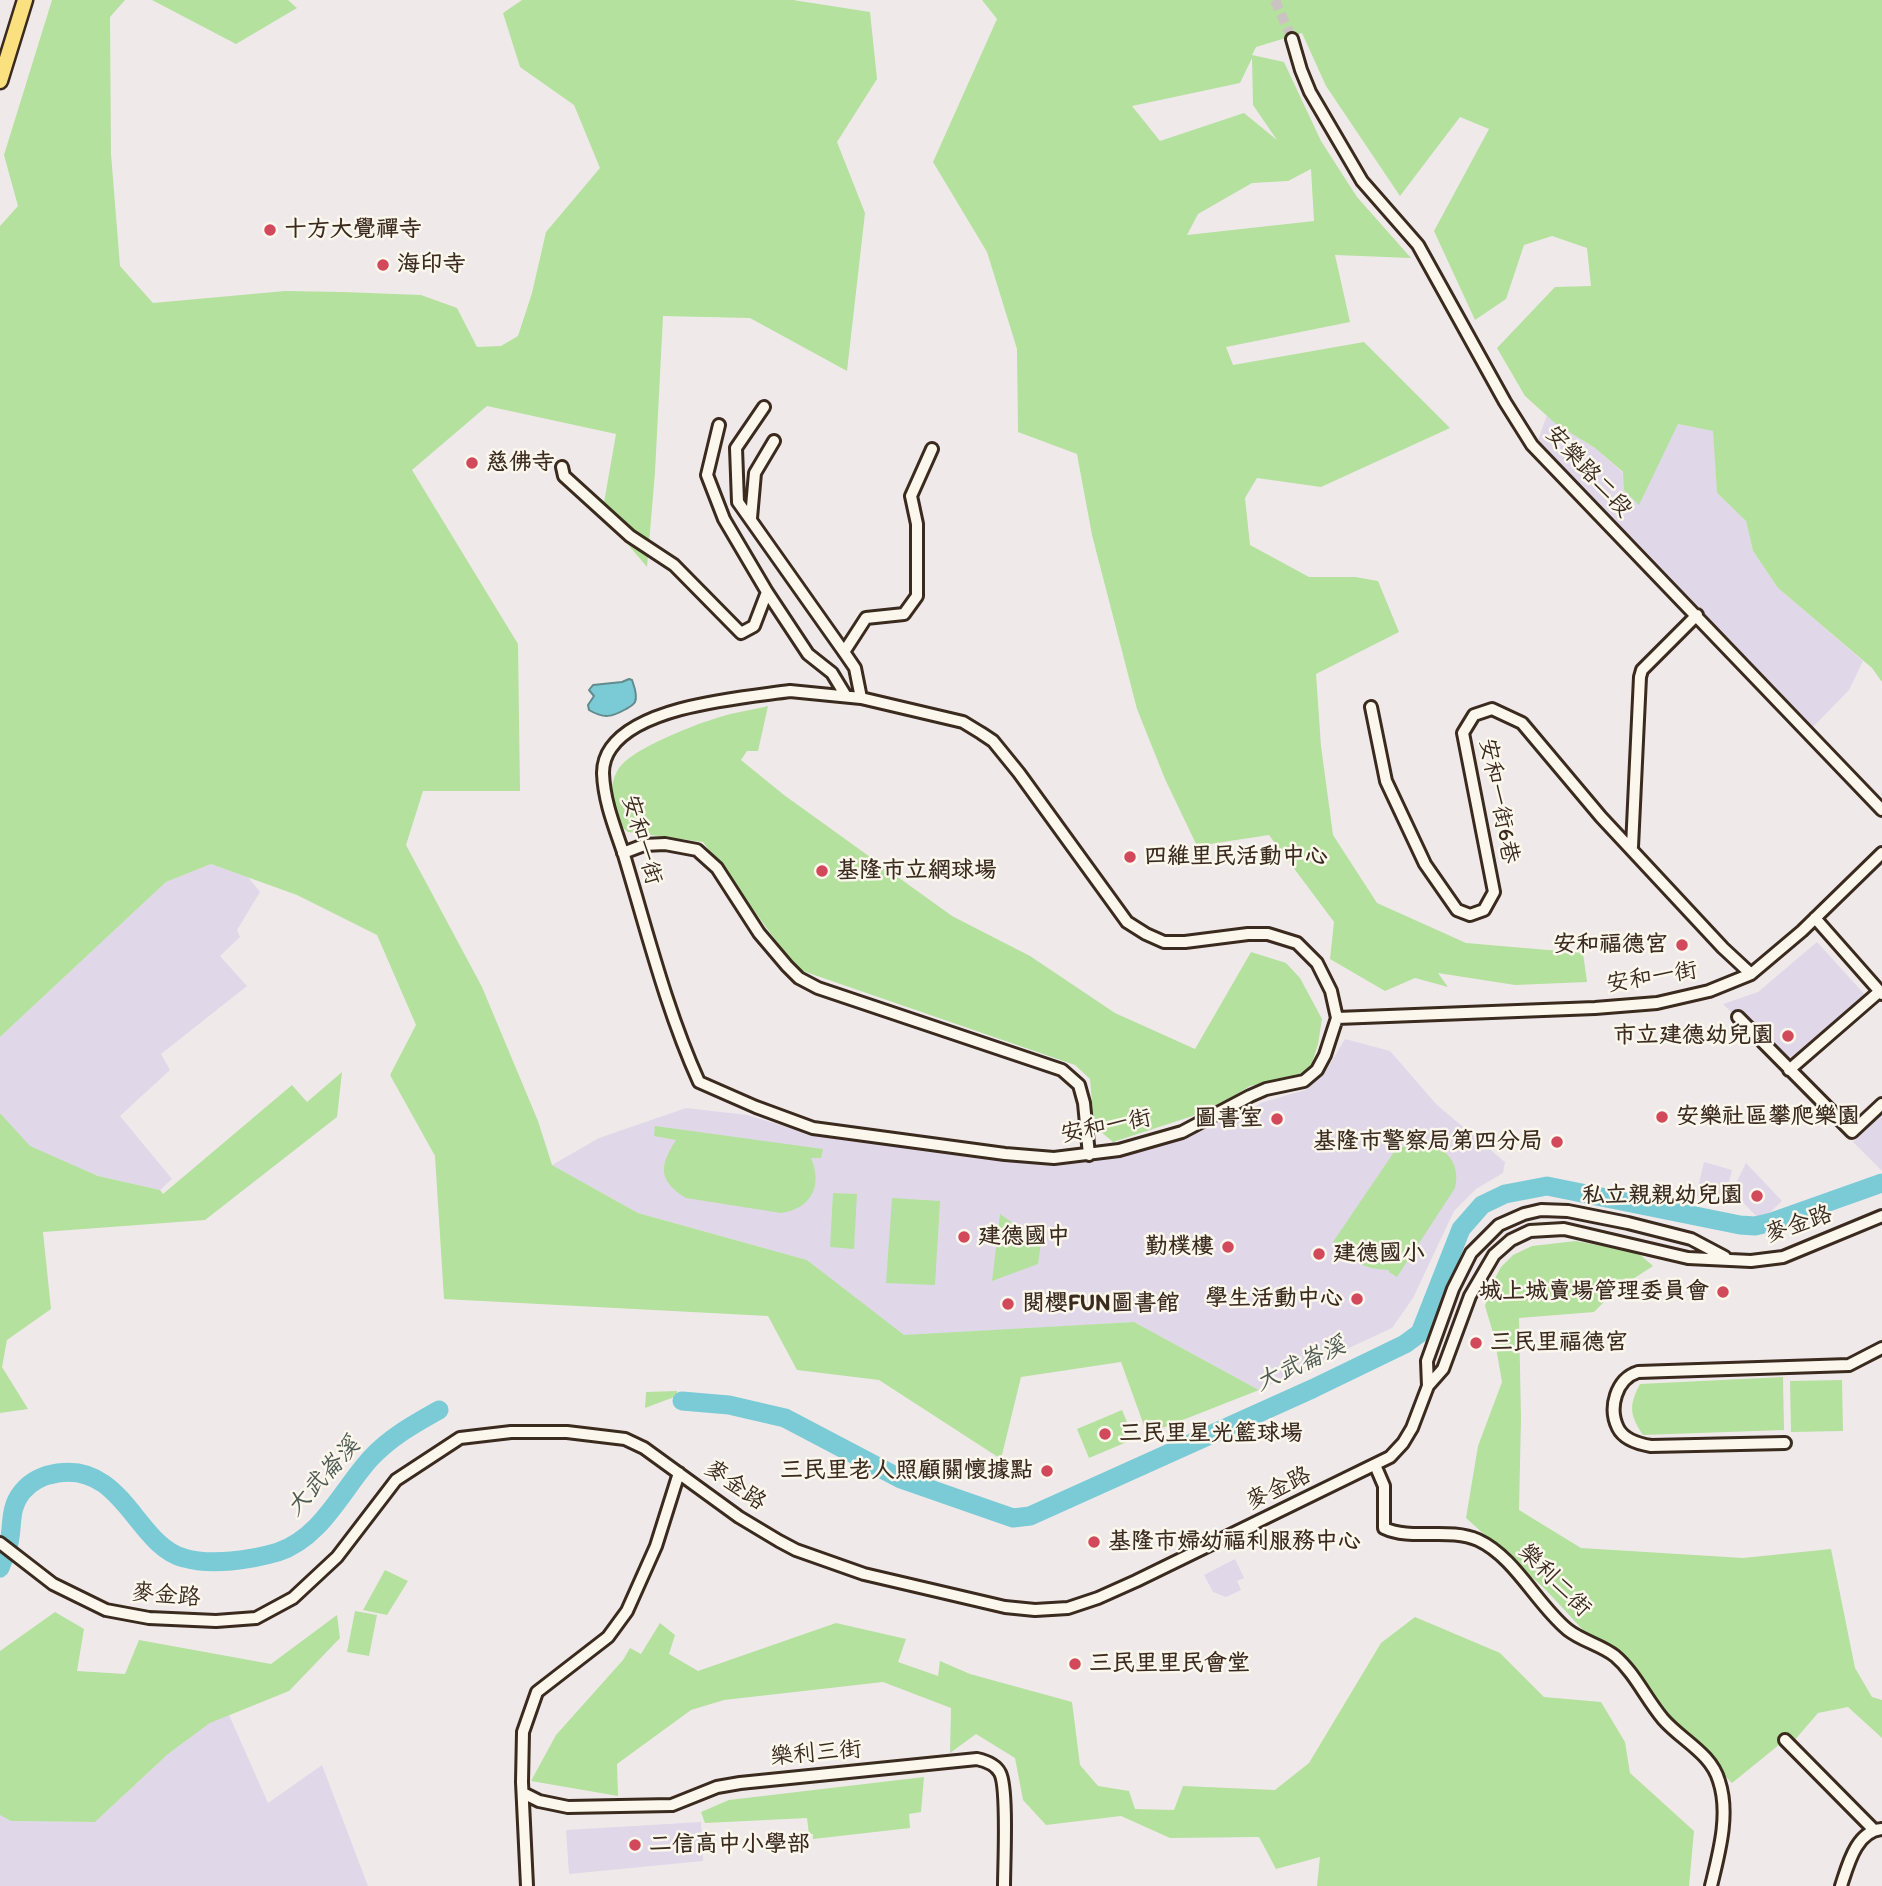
<!DOCTYPE html>
<html>
<head>
<meta charset="utf-8">
<style>
  body { margin:0 }
  canvas { display:block; background:#efe9ea }
</style>
</head>
<body>
<canvas width="1882" height="1886"></canvas>
<script>
const context = document.querySelector('canvas').getContext('2d');
context.lineJoin = 'round';
function fill(path, color) { context.fillStyle = color; context.fill(path, 'evenodd'); }
function trace(path, color, width, dash) { context.strokeStyle = color; context.lineWidth = width; context.lineCap = dash ? 'butt' : 'round'; context.setLineDash(dash || []); context.stroke(path); }
function drawText(font, color, halo, rows, align = 'center') {
  context.font = font + ' Itim,"LXGW WenKai TC",sans-serif'; context.lineWidth = 5; context.setLineDash([]); context.textBaseline = 'middle'; context.strokeStyle = halo; context.fillStyle = color; for (const [text, x, y, turn = 0] of rows) {
    context.save(); context.translate(x, y); context.rotate((+turn || 0) * Math.PI / 180); context.textAlign = isNaN(turn) ? turn : align; if (halo) context.strokeText(text, 0, 0); context.fillText(text, 0, 0); context.restore();
  }
}
fill(new Path2D(`
  M1547,415L1556,424L1595,448L1623,473L1678,424L1714,431L1717,493L1746,521L1753,551L1778,588L1863,661L1849,690L1813,727L1631,536L1625,542L1536,446Z
  M211,864L248,877L260,892L237,930L240,937L220,956L247,986L161,1054L170,1070L120,1116L172,1179L160,1190L98,1176L29,1146L0,1113V1037L166,882Z
  M1817,942L1866,996L1787,1068L1723,1004L1758,992Z
  M1345,1039L1390,1051L1437,1105L1505,1162L1503,1173L1476,1189L1454,1211L1413,1298L1392,1328L1259,1390L1134,1322L904,1336L807,1260L638,1213L552,1165L599,1138L686,1108L747,1115L804,1132L1016,1160L1090,1161L1187,1136L1264,1102L1305,1090L1327,1069Z
  M1882,1115V1171L1853,1142Z
  M1704,1162L1732,1170L1724,1203L1696,1196Z
  M1746,1163L1782,1201L1761,1221L1732,1191Z
  M1235,1559L1244,1578L1237,1581L1241,1590L1226,1597L1213,1592L1204,1575Z
  M229,1715L268,1803L322,1765L368,1886H0V1815L11,1821L95,1822L168,1754L210,1723Z
  M701,1822L703,1861L569,1874L566,1830Z`), '#e0d8e8');
fill(new Path2D(`
  M52,0H125L110,17L111,154L120,266L153,303L285,291L343,292L421,295L457,308L477,347L501,346L518,336L532,293L546,232L600,168L574,105L520,67L503,13L522,0H793L870,12L877,79L837,142L865,213L847,371L750,318L663,316L655,472L647,567L602,514L616,434L487,406L412,470L518,644L520,791H423L406,845L482,987L538,1121L552,1165L638,1213L807,1260L904,1335L1134,1322L1259,1390L1147,1434L1121,1362L1021,1377L1001,1459L879,1380L797,1370L768,1316L444,1299L435,1156L390,1075L416,1025L377,935L297,895L211,864L166,882L0,1037V226L18,206L4,155Z
  M152,0H288L297,8L236,44Z
  M982,0H1882V682L1872,668L1778,588L1753,551L1746,521L1717,493L1713,431L1678,424L1639,505L1624,490L1623,472L1595,448L1556,424L1525,396L1497,348L1555,287L1591,286L1587,248L1552,236L1524,245L1506,299L1475,320L1434,231L1489,129L1460,117L1400,196L1326,86L1302,33L1256,47L1252,55L1284,62L1321,141L1357,197L1411,258L1335,255L1350,322L1226,347L1233,365L1364,342L1450,428L1321,487L1257,478L1245,498L1250,545L1309,577H1355L1378,581L1399,632L1316,674L1321,746L1333,835L1377,903L1466,943L1583,953L1587,982L1515,985L1438,973L1448,987L1415,978L1385,991L1330,959L1334,922L1269,835L1197,846L1165,779L1137,709L1092,535L1077,454L1018,432L1017,349L987,252L933,162L997,19ZM1252,58L1253,105L1277,140L1244,113L1160,141L1132,106L1240,83ZM1311,169L1314,221L1187,235L1198,214L1252,183L1288,181Z
  M768,706L758,751H747L741,760L784,795L952,916L1030,956L1115,1013L1195,1049L1251,952L1286,963L1300,978L1322,1019L1318,1044L1312,1063L1306,1071L1287,1079L1250,1086L1211,1110L1113,1142L1094,1126L1090,1079L1075,1065L797,969L703,842L628,832C617,825 613,811 612,799C611,788 613,777 619,768C633,748 696,724 720,717C735,712 752,710 768,706Z
  M342,1072L337,1117L205,1220L43,1232L51,1309L7,1340L2,1367L28,1409L0,1413V1113L30,1146L98,1176L160,1190L163,1194L292,1085L307,1102Z
  M655,1126L823,1149L821,1158H811C823,1186 811,1209 781,1213L686,1198C658,1181 659,1166 676,1140L654,1136Z
  M1424,1141C1447,1147 1461,1165 1455,1188L1397,1277L1389,1272V1270C1368,1269 1352,1265 1344,1243L1340,1248L1333,1242L1394,1152L1406,1145Z
  M833,1193L857,1194L854,1249L830,1247Z
  M892,1198L940,1201L935,1285L886,1283Z
  M1000,1214L1041,1243L1038,1264L992,1281Z
  M1576,1241L1638,1253L1653,1266L1616,1290L1594,1312L1519,1318L1521,1418L1519,1510L1581,1548L1743,1558L1831,1549L1855,1668L1872,1697L1882,1700V1738L1848,1707L1818,1713L1793,1742L1785,1740L1732,1783L1633,1684L1545,1589L1466,1518L1478,1446L1502,1382L1494,1336L1485,1306L1492,1284L1501,1267L1513,1255L1532,1246Z
  M1783,1377L1784,1430L1643,1435C1629,1414 1629,1405 1640,1384Z
  M1842,1380L1843,1431L1791,1432L1790,1381Z
  M677,1391V1396L645,1408L646,1392Z
  M1122,1410L1134,1439L1089,1458L1077,1429Z
  M385,1570L408,1581L387,1615L363,1610Z
  M355,1611L377,1615L369,1656L347,1652Z
  M55,1612L84,1629L77,1671L125,1674L139,1640L271,1664L337,1615L340,1638L289,1691L210,1723L168,1754L95,1822L11,1821L0,1815V1651Z
  M1415,1617L1500,1653L1544,1697L1601,1702L1625,1742L1630,1773L1694,1831L1689,1886H1317L1320,1857L1276,1869L1259,1837L1170,1838L1121,1816L1046,1825L1023,1800L1015,1758L976,1734L950,1753L951,1708L883,1682L724,1700L691,1710L617,1764L618,1796L531,1781L556,1735L623,1660L630,1648L641,1654L660,1623L675,1635L669,1654L698,1671L836,1623L906,1639L898,1662L938,1676L940,1661L970,1674L1072,1702L1080,1765L1098,1786L1129,1791L1135,1809L1174,1810L1183,1786L1275,1790L1309,1763L1381,1643Z
  M924,1777L921,1812L909,1814L910,1828L813,1839V1834H809L807,1818L705,1823L701,1812L729,1800Z`), '#b5e19e');
const water = new Path2D(`
  M629,679L632,680C634,686 638,695 635,702C633,705 630,707 626,709C612,717 604,719 589,710L588,705L594,696L589,690L593,685L622,682Z`);
fill(water, '#7bcbd6');
trace(water, '#618b8c', 2);
trace(new Path2D(`
  M682,1401L729,1405L785,1418L901,1479L1013,1518L1030,1516L1312,1389L1405,1344L1420,1333L1461,1229L1482,1205L1505,1194L1547,1186L1740,1225L1755,1226L1772,1222L1882,1183
  M0,1568C3,1560 7,1551 9,1543C13,1525 9,1508 22,1492C31,1481 44,1475 58,1473C123,1463 137,1546 184,1558C211,1566 251,1560 278,1552C321,1538 342,1490 370,1459C389,1438 414,1424 439,1410`), '#7bcbd6', 19);
trace(new Path2D(`
  M1275,0L1292,39`), '#cbc3c1', 10, [10, 5]);
const minor = new Path2D(`
  M1292,39L1301,70L1310,92L1362,181L1418,245L1505,402L1532,445L1882,810
  M764,407L736,448L738,502L844,652L855,668L861,698
  M719,425L707,475L724,519L767,592L808,654L832,673L846,696
  M562,467L564,476L630,536L674,565L741,633L754,626L767,592
  M751,518L755,473L774,441
  M844,652L866,618L904,614L917,596V524L911,496L932,449
  M790,691L861,698L963,722L981,733L993,741L1019,773L1127,922L1146,934L1164,942H1185L1248,934H1268L1297,943L1317,963L1331,991L1337,1018L1325,1055L1317,1070L1304,1081L1266,1089L1250,1096L1182,1132L1119,1150L1054,1158L1005,1154L813,1128L756,1107L699,1082C666,1009 647,931 624,855C615,828 604,802 603,773C603,763 606,755 611,748C641,705 741,698 790,691Z
  M1371,707L1386,781L1425,864L1457,910L1470,915L1484,910L1494,892L1463,733L1474,715L1492,709L1522,723L1601,817L1723,948L1751,974
  M1632,847L1640,677L1642,670L1697,615
  M623,853L644,845L665,844L697,850L717,868L759,933L787,966L799,978L818,988L1062,1070L1079,1085L1084,1103L1089,1155
  M1815,918L1882,994
  M1738,1017L1852,1132L1882,1104
  M1337,1018L1595,1008L1657,1003L1709,991L1751,974L1802,931L1882,853
  M1789,1070L1880,991
  M1428,1386L1427,1361L1453,1289L1471,1253L1499,1225L1524,1214L1541,1210L1568,1211L1628,1223L1691,1239L1725,1257
  M1785,1443L1651,1446C1639,1444 1624,1440 1618,1428C1608,1408 1616,1379 1638,1372L1849,1365L1882,1348
  M1375,1465L1384,1486V1528C1411,1541 1449,1527 1478,1540C1515,1557 1537,1605 1568,1630C1582,1641 1601,1645 1615,1656C1635,1673 1646,1699 1663,1719C1681,1740 1711,1753 1719,1781C1730,1814 1719,1853 1711,1886
  M0,1543L53,1584L106,1610L149,1618L216,1621L256,1618L293,1598L337,1557L396,1480L460,1438L511,1432H567L625,1439L644,1448L739,1517L779,1541L796,1550L864,1574L1005,1607L1035,1610L1068,1608L1098,1598L1136,1581L1390,1457L1403,1443L1412,1428L1428,1386L1443,1369L1470,1296L1494,1255L1511,1240L1530,1231L1564,1229L1688,1258L1751,1261L1783,1257L1882,1216
  M1785,1740L1874,1830
  M523,1793L539,1801L568,1807L672,1805L717,1787L740,1783L977,1759C986,1761 996,1765 1000,1773C1008,1788 1004,1865 1004,1886
  M527,1886L522,1782L523,1732L537,1692L608,1637L627,1611L656,1546L679,1473
  M1841,1886C1848,1865 1856,1831 1882,1829`);
const major = new Path2D(`
  M0,81L25,0`);
trace(minor, '#3b2a1e', 16);
trace(major, '#3b2a1e', 19);
trace(minor, '#fbf7ec', 10);
trace(major, '#fbe080', 14);
for (const [x, y, r, color] of [
  [270,230,7,"#d1495b"],
  [383,265,7,"#d1495b"],
  [472,463,7,"#d1495b"],
  [1130,857,7,"#d1495b"],
  [822,871,7,"#d1495b"],
  [1682,945,7,"#d1495b"],
  [1788,1036,7,"#d1495b"],
  [1662,1117,7,"#d1495b"],
  [1277,1119,7,"#d1495b"],
  [1557,1142,7,"#d1495b"],
  [1757,1196,7,"#d1495b"],
  [964,1237,7,"#d1495b"],
  [1228,1247,7,"#d1495b"],
  [1319,1254,7,"#d1495b"],
  [1723,1292,7,"#d1495b"],
  [1357,1299,7,"#d1495b"],
  [1008,1304,7,"#d1495b"],
  [1476,1343,7,"#d1495b"],
  [1105,1434,7,"#d1495b"],
  [1047,1471,7,"#d1495b"],
  [1094,1542,7,"#d1495b"],
  [1075,1664,7,"#d1495b"],
  [635,1845,7,"#d1495b"]
]) { const dot = new Path2D(); dot.arc(x, y, r, 0, 2 * Math.PI); context.fillStyle = color; context.fill(dot); trace(dot, '#fbf7ec', 2.5); }
drawText('bold 23px', '#3b2a1e', '#fbf7ec', [
  ["十方大覺禪寺",284,230],
  ["海印寺",397,265],
  ["慈佛寺",486,463],
  ["四維里民活動中心",1144,857],
  ["基隆市立網球場",836,871],
  ["安和福德宮",1668,945,"right"],
  ["市立建德幼兒園",1774,1036,"right"],
  ["安樂社區攀爬樂園",1676,1117],
  ["圖書室",1263,1119,"right"],
  ["基隆市警察局第四分局",1543,1142,"right"],
  ["私立親親幼兒園",1743,1196,"right"],
  ["建德國中",978,1237],
  ["勤樸樓",1214,1247,"right"],
  ["建德國小",1333,1254],
  ["城上城賣場管理委員會",1709,1292,"right"],
  ["學生活動中心",1343,1299,"right"],
  ["閱櫻FUN圖書館",1022,1304],
  ["三民里福德宮",1490,1343],
  ["三民里星光籃球場",1119,1434],
  ["三民里老人照顧關懷據點",1033,1471,"right"],
  ["基隆市婦幼福利服務中心",1108,1542],
  ["三民里里民會堂",1089,1664],
  ["二信高中小學部",649,1845]
], 'left');
drawText('23px', '#3b2a1e', '#fbf7ec', [
  ["安樂路二段",1588,472,47],
  ["安和一街6巷",1498,801,79],
  ["安和一街",641,840,74],
  ["安和一街",1652,978,-9],
  ["安和一街",1106,1127,-11],
  ["麥金路",1799,1225,-19],
  ["麥金路",735,1486,35],
  ["麥金路",1279,1489,-26],
  ["樂利二街",1554,1581,45],
  ["麥金路",166,1596,5],
  ["樂利三街",816,1754,-5]
]);
drawText('italic 24px', '#4e5a55', '#fbf7ec', [
  ["大武崙溪",1301,1365,-25],
  ["大武崙溪",324,1477,-48]
]);
</script>
</body>
</html>
